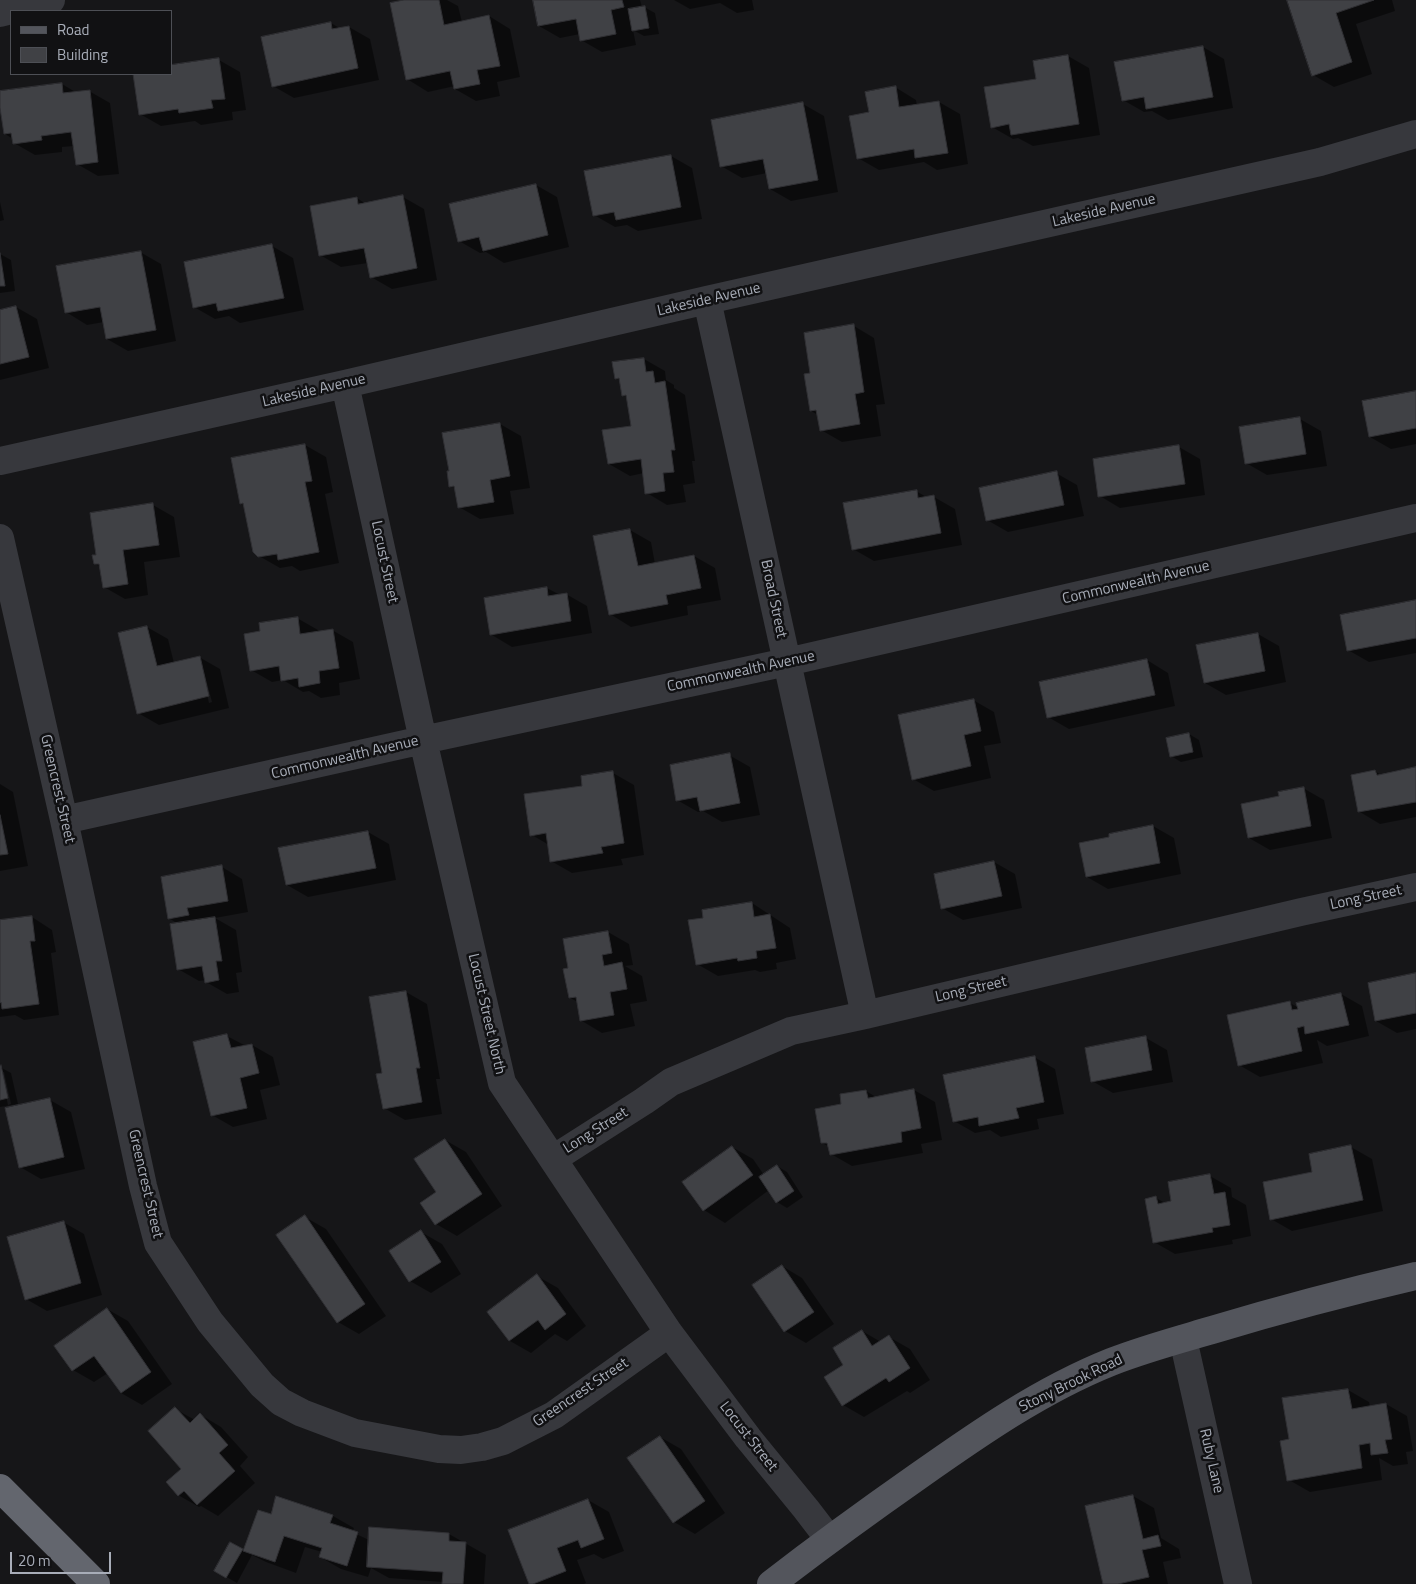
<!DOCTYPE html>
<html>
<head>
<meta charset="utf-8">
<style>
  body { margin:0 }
  #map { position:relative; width:1416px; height:1584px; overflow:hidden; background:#161618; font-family:"Titillium Web",sans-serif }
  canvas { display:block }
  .legend { position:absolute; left:10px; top:10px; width:162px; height:65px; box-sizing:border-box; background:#111113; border:1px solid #4d4f55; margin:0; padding:6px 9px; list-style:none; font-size:15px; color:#a8adb8 }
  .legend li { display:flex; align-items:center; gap:10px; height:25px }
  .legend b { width:25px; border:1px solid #4d4f55 }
  .scale { position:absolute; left:10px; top:1552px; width:101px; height:22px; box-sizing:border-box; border:2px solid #a8adb8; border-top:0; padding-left:6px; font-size:15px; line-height:18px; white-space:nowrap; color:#a8adb8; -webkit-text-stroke:4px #111113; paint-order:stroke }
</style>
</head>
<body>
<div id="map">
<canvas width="1416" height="1584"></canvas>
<ul class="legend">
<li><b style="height:6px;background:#53555c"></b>Road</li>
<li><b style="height:14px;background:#404145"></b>Building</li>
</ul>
<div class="scale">20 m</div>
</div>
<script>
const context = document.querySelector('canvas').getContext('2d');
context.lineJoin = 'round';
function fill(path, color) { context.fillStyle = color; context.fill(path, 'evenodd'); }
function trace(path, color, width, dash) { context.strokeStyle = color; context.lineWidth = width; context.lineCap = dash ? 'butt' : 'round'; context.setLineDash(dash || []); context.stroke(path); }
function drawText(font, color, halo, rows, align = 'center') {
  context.font = font + ' "Titillium Web",sans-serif'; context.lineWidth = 5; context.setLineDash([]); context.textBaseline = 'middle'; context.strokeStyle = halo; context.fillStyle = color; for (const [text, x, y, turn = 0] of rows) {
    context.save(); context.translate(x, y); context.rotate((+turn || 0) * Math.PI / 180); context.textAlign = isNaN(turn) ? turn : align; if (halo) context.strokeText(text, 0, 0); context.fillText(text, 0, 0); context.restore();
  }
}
fill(new Path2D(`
  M410,0H447L458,6L462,22L489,16L510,29L520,77L497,82L500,96L476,101L455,89V86L428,92L407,79Z
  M534,0H640L642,7H644L655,13L659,34L644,36L633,30L636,45L602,52L581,40L580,34L560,38L539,26Z
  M674,0H752L754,10L737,13L720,3L690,9Z
  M1288,0H1392L1395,11L1356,24L1372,74L1334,87L1313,75Z
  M331,23L341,29L349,27L370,39L379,80L294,98L273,86Z
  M1203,47L1224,59L1233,108L1168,120L1152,111L1144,112L1123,100Z
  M1068,56L1089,68L1100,135L1033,146L1018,138L1013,139L992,127L1037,80Z
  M219,60L240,72L246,110L232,112L233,120L201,125L195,121L161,126L140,114L134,74H171Z
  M62,84L77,93L89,91L110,103L119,174L98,176L77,164L74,146L62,147V152L35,155L14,143L13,139L5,134L0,92Z
  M895,87L916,100L917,106L939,102L960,114L968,164L937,170L924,162L879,170L858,158L870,113Z
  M803,104L824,116L838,192L791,201L770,189L767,173L742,178L721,166Z
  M671,156L692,168L702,219L638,231L627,225L615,227L594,215Z
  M536,185L557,197L569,247L504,263L486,252L480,253L459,241Z
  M403,197L424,209L437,280L392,289L371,277L368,263L341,267L320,255L357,198L366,204Z
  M0,202L4,220L0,221Z
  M272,246L293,258L304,310L240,323L229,316L215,319L194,307Z
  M140,252L161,264L176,341L128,351L107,339L104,322L87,325L66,312Z
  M0,254L11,260L15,291L0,293Z
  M16,307L37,319L49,368L0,380V311Z
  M854,326L874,338L885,404L876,405L881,436L842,442L821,430L818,415L811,411L812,374Z
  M644,359L665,371L666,380L674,385V388L685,395L695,461H692L695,483L683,485L686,502L667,505L647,493L644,473L630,476L609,464L632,427L628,398L623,395L621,381L616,378Z
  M1416,392V444L1391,449L1370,437Z
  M1300,419L1321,431L1327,466L1267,475L1246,463Z
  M500,424L521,436L530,488L510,491L514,514L480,519L459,507L456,489L451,486Z
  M305,445L326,457L333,492L325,494L339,563L300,571L292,566L280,568L259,556L244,505L241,503Z
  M1179,447L1200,459L1205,495L1120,508L1100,496Z
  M1056,473L1077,485L1084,516L1008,532L987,520Z
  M916,491L928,498L934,497L955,509L962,545L874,561L853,549Z
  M153,505L174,517L180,557L144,562L148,595L125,599L104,587L101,567L95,564L98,556Z
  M630,530L651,542L655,564L694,556L715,568L721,600L687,606L688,615L631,627L610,614Z
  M547,588L560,595L566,594L587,606L592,633L512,647L492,635Z
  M1416,601V653L1369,662L1348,650Z
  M297,618L318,630L319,632L332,630L353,642L360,679L339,683L340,695L321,698L309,691L303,692L283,680L272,682L251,670Z
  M147,627L168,639L174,663L199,657L220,669L229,708L159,725L138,713ZM202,672H204L212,702L209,703Z
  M1258,634L1279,646L1286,682L1226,695L1205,683Z
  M1147,660L1168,673L1175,706L1069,729L1048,717Z
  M973,700L994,712L1001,743L984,746L991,778L934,791L913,779Z
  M1189,734L1199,740L1203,757L1181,762L1171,756Z
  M729,755L750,767L760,815L722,822L703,811L698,812L677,800Z
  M1416,768V817L1380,824L1360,812L1375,771L1381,775Z
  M613,773L634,785L644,855L621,859L623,865L572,873L551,861L549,845L532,835L583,787Z
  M0,784L13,792L28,866L0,871Z
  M1303,788L1324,800L1332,838L1270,850L1249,838Z
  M1153,826L1174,838L1181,874L1108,889L1087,877Z
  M368,832L389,844L396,880L308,897L287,885Z
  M994,862L1015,874L1022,908L963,920L942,908Z
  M222,867L242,879L248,912L215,918L236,930L242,972L236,973L239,992L227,994L206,982V980L199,981L178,969V924L169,918Z
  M752,903L790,928L796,959L776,963L777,969L760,972L755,970L718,976L697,964L705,919Z
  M32,917L52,930L56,952L51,953L59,1015L24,1020L15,1015L0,1017V922Z
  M608,932L629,944L633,965L625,966L642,976L647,1001L630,1004L635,1026L602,1033L582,1021L578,1002L570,998V969Z
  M1416,974V1029L1397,1033L1376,1021Z
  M406,992L427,1004L440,1079H436L442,1114L405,1120L384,1108L383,1074Z
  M1341,994L1362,1006L1369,1036L1327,1046L1317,1040L1323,1063L1260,1077L1239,1065L1290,1003L1299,1008Z
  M227,1036L246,1046L252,1045L273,1057L280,1085L260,1090L267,1119L233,1127L212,1115Z
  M1146,1038L1167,1050L1173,1082L1113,1093L1092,1081Z
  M1034,1057L1055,1069L1064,1114L1037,1119L1039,1129L1001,1137L990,1130L975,1133L954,1121Z
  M0,1067L11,1073L18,1104L0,1107ZM1,1072H4L11,1104L8,1105Z
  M914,1090L935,1102L942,1140L921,1144L923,1153L852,1166L831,1154L830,1147L822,1143L843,1105L866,1091L876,1097Z
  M50,1100L71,1112L85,1169L41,1179L20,1167Z
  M445,1140L466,1152L502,1206L457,1236L436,1224L438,1193Z
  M732,1147L753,1159L764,1175L777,1166L787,1172L803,1197L787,1208L777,1202L769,1190L725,1223L704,1210L684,1182Z
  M1351,1147L1372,1159L1383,1211L1292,1231L1271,1219L1314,1173Z
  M1210,1176L1231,1188L1232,1197L1246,1205L1251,1236L1232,1240L1233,1244L1175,1254L1154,1242L1156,1198L1167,1204L1173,1202Z
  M305,1217L326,1229L386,1316L359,1334L338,1322L278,1235Z
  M63,1222L84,1234L102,1295L47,1311L26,1299Z
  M421,1232L442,1244L461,1274L431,1293L410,1281Z
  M782,1266L802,1278L834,1324L806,1343L785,1331L754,1285Z
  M537,1276L558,1288L586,1326L567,1341L555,1334L531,1353L510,1341L489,1312Z
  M107,1309L128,1321L172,1384L142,1405L121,1393L108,1373L94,1382L73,1370L56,1346Z
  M862,1331L881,1342L889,1337L910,1349L930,1380L910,1393L907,1391L864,1417L843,1405L826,1377L845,1366Z
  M1348,1390L1369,1402L1370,1407L1386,1404L1407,1416L1413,1451L1406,1452L1408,1464L1393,1466L1379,1458L1382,1480L1310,1492L1289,1480L1291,1440Z
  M175,1409L195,1420L201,1415L221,1427L248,1457L240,1466L255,1483L218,1516L201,1506L199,1507L178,1495L183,1469Z
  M660,1437L681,1449L725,1513L695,1534L674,1522Z
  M1133,1496L1154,1508L1161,1538L1179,1549L1181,1558L1163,1562L1168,1584H1104Z
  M277,1497L333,1516L354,1528L352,1532L369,1540L449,1534L486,1555L484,1584H443V1582L389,1578L371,1568L368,1577L341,1569L320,1557L322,1552L305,1547L296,1573L266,1562L252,1555L237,1583L216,1571L230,1543L245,1551L272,1516Z
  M588,1500L609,1512L624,1551L603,1559L594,1554L577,1560L586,1583L584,1584H531Z`), '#0007');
const building = new Path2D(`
  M404,0H439L444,25L489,15L500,66L477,70L480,84L454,89L450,71L406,80L390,3Z
  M533,0H622L624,7L611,10L616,34L580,41L576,19L538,26Z
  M1287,0H1374L1336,13L1352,62L1312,76Z
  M645,6L649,28L632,31L628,9Z
  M331,22L332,29L349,26L358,68L272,87L261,37Z
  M1203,46L1213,97L1146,109L1144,97L1122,101L1114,62Z
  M1068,55L1079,124L1011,135L1009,124L991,128L984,87L1036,79L1033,61Z
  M219,58L225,99L211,100L213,108L179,113L178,109L139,115L133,74H171V65Z
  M62,83L63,93L90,90L98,162L76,165L71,132L41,136L42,140L13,144L11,133L4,134L0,108V91Z
  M896,86L899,107L939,101L948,153L915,158L914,149L857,159L849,116L869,112L865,92Z
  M803,102L818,180L769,189L763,159L720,167L711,120Z
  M671,155L681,207L616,220L614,212L593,216L584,171Z
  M536,184L548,235L483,251L479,237L458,242L449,204Z
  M403,195L417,268L370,278L364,248L319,256L310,206L357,197L358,204Z
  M272,244L284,298L218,311L216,303L193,308L184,262Z
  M141,251L156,330L106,339L100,307L65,313L56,266Z
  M0,253L5,286H0Z
  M16,306L29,357L0,364V310Z
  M854,324L864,392L855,394L860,424L820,431L816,410L810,411L804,374L810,373L804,333Z
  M644,358L646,372L653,371L655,383L665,381L675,450H671L674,472L663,473L665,491L645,494L641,459L608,464L602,430L631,426L626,395L622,396L619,378L615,379L612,362Z
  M1416,391V428L1369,437L1362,401Z
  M1300,417L1306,454L1245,464L1239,427Z
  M500,423L510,476L490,480L494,502L458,508L454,486L449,487L447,471H449L442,433Z
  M305,444L312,481L305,482L319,552L278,560L277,554L258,557L253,552L243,503L240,504L231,458Z
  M1179,445L1185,484L1098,497L1093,459Z
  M1057,471L1064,505L986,521L979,488Z
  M917,490L918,498L934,495L941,533L852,550L843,503Z
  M153,503L159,545L123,550L128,584L103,588L99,564H94L92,555H96L90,513Z
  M630,529L638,566L694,555L701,588L666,595L668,604L609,615L593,536Z
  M547,587L548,596L567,593L571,621L490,635L484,598Z
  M1416,600V638L1347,651L1340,615Z
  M298,617L300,634L333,629L339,668L319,671L320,683L299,687L298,678L281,681L279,666L250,671L244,634L260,631L259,623Z
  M147,626L157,666L200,656L209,696L137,714L118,633Z
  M1258,633L1265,671L1204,683L1196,645Z
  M1147,659L1155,695L1047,718L1039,682Z
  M974,699L981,731L964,735L971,766L912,780L898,715Z
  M1189,733L1193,752L1170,757L1166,738Z
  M730,753L740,803L700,811L697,797L676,801L670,765Z
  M1416,767V802L1358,812L1351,775L1375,770L1377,775Z
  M613,771L624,843L601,847L603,853L550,862L546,833L530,836L524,794L582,786L581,776Z
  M1304,787L1311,826L1248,838L1241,804L1279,796L1278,792Z
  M0,815L8,854L0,855Z
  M1153,825L1160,863L1086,877L1079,843L1109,837V834Z
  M368,831L376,868L286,885L278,848Z
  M994,861L1002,896L941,909L934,874Z
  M222,865L228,901L187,908L189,915L168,919L161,877Z
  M752,902L754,917L770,914L776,948L756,951L757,958L738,961L737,958L696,965L688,920L703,918L702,910Z
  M32,916L35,941H30L39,1004L2,1009L1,1002L0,1003V920Z
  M215,917L222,961H216L219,980L205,983L202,966L177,970L170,924Z
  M608,931L612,953L602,955L604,966L622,962L627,989L610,992L614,1015L580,1021L576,997L569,998L563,969L568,968L563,939Z
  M1416,973V1013L1375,1021L1368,983Z
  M406,991L420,1068H416L422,1102L383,1109L376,1074L382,1073L369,997Z
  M1341,993L1349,1025L1305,1034L1304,1026L1297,1028L1302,1051L1238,1066L1227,1015L1290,1001L1292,1010L1298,1009L1296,1003Z
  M227,1034L231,1048L252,1044L259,1073L240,1078L247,1108L211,1116L193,1042Z
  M1146,1036L1152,1070L1091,1082L1085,1048Z
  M1035,1056L1044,1102L1016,1108L1019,1118L979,1126L978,1117L953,1122L943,1075Z
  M1,1065L8,1098L0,1100V1066Z
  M914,1089L921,1128L901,1132L902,1142L830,1155L827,1143H821L815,1109L841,1104L840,1094L866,1090L868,1098Z
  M50,1098L64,1157L19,1168L5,1108Z
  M445,1139L482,1194L435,1225L420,1203L436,1192L414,1159Z
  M1351,1145L1363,1200L1270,1220L1263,1182L1312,1172L1309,1154Z
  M732,1146L753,1175L703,1211L682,1182Z
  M777,1165L794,1191L776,1203L759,1177Z
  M1210,1174L1214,1194L1225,1192L1230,1225L1212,1228L1213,1232L1153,1243L1145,1199L1156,1196L1158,1204L1171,1201L1168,1182Z
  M305,1215L365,1304L337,1323L276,1235Z
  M64,1221L81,1283L25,1300L7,1237Z
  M421,1230L441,1262L409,1282L389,1251Z
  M782,1265L814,1312L784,1332L752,1285Z
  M537,1274L566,1314L545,1330L538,1320L509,1341L487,1312Z
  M107,1308L151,1372L121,1393L94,1356L72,1371L54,1346Z
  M862,1330L872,1346L889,1335L910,1368L889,1382L886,1378L842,1406L824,1377L843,1365L833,1348Z
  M1348,1389L1352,1409L1386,1403L1392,1439L1385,1440L1388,1453L1371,1455L1370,1443L1359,1445L1362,1468L1287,1481L1280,1441L1289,1439L1282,1398Z
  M175,1407L190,1423L200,1413L228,1445L219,1453L235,1471L197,1505L184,1491L178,1496L166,1482L181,1469L148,1431Z
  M660,1436L705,1501L673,1523L627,1458Z
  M1133,1495L1143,1539L1158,1535L1161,1546L1142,1550L1149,1577L1118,1584H1103L1085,1506Z
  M276,1496L333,1515L330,1523L358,1532L347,1566L319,1557L322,1548L284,1536L275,1562L243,1551L258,1510L271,1514Z
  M588,1499L604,1539L581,1548L578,1540L557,1548L566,1571L533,1584H529L508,1530Z
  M369,1527L449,1533V1541L466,1542L463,1584H442L443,1572L367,1567Z
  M230,1542L243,1549L226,1578L214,1571Z`);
fill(building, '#404145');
trace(building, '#303034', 1);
trace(new Path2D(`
  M0,13L51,0
  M707,300L865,1015
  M345,384L423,740L502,1083L669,1333L748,1438L806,1509L829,1539
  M0,461L345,384L707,300L1320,162L1416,134
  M0,538L64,820L143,1186L158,1243L210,1322L262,1385L281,1402L302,1413L355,1433L439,1449L461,1450L482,1447L503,1441L554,1415L669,1333
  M64,820L423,740L787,662L1416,518
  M553,1159L644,1101L671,1082L791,1031L865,1015L1301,912L1416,887
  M1183,1339L1238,1584`), '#37383d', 28);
trace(new Path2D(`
  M771,1584C819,1547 867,1512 917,1477C978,1434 1041,1390 1111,1362C1144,1349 1178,1340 1212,1330C1279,1310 1347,1292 1416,1276`), '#53555c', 28);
trace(new Path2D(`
  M0,1488L96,1584`), '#63666e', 28);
drawText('15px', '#a8adb8', '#111113', [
  ["Lakeside Avenue",1104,211,-13],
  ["Lakeside Avenue",709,300,-13],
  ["Lakeside Avenue",314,391,-13],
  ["Locust Street",384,562,78],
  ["Commonwealth Avenue",1136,583,-13],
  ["Broad Street",773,599,78],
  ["Commonwealth Avenue",741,672,-12],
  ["Commonwealth Avenue",345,758,-13],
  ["Greencrest Street",57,789,77],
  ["Long Street",1366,898,-12],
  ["Long Street",971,990,-13],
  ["Locust Street North",486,1014,77],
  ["Long Street",596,1131,-32],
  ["Greencrest Street",145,1184,77],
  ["Stony Brook Road",1071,1384,-26],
  ["Greencrest Street",581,1393,-34],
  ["Locust Street",748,1437,52],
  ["Ruby Lane",1211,1461,77]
]);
</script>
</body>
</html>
